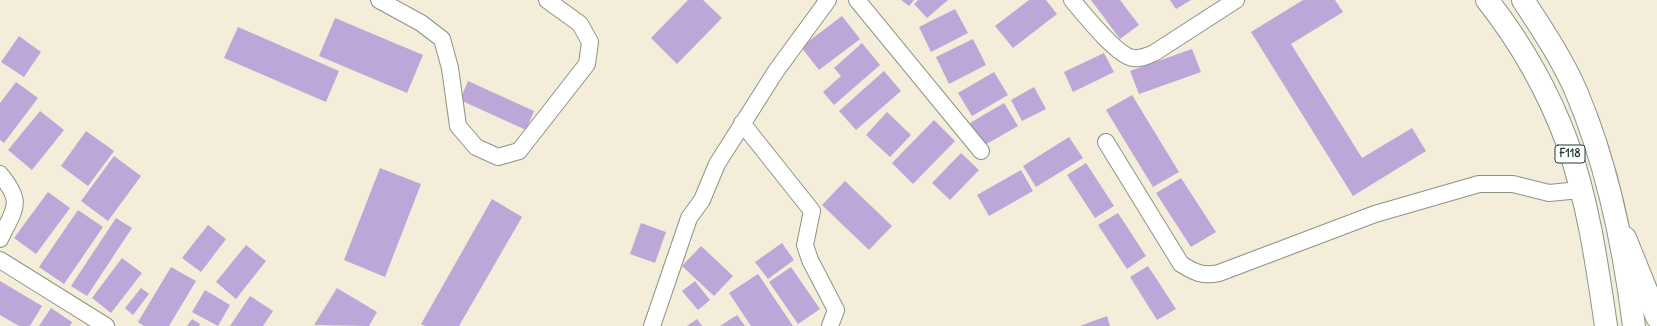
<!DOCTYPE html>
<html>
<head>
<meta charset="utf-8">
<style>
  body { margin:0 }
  canvas { display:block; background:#f4edd9 }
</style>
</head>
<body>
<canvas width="1657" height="326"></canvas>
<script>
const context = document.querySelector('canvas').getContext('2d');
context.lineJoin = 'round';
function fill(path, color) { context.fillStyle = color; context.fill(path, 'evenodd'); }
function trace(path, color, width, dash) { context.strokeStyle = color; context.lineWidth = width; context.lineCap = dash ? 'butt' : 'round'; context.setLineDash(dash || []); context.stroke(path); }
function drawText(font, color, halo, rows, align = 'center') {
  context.font = font + ' Delius,sans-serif'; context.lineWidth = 3.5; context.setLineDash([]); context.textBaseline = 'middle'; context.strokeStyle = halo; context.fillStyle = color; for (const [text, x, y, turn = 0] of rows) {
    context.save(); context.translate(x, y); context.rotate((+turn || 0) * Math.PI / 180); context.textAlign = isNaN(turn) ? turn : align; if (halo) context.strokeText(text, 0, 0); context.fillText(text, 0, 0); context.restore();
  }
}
fill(new Path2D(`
  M688,0H703L722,18L677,64L651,38Z
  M901,0H914L909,6Z
  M918,0H948L927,18L914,4Z
  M1029,0H1046L1057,14L1013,48L995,26Z
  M1091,0H1120L1139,25L1120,39Z
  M1170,0H1191L1176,9Z
  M1303,0H1335L1343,12L1291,44L1362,158L1412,128L1426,151L1353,196L1251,32Z
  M955,9L968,33L931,52L919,27Z
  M842,16L860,39L819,70L801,47Z
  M335,18L423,55L407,93L319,56Z
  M238,27L339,71L326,102L224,58Z
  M19,36L41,52L24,77L1,62Z
  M973,39L986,65L949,84L936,57Z
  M862,43L880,65L834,105L823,92L841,76L834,68Z
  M1192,49L1201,72L1139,94L1130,71Z
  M1104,53L1114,72L1073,92L1064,72Z
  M884,71L901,91L856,130L839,111Z
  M994,72L1008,95L972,116L958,93Z
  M468,81L534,111L526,130L460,100Z
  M16,82L38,98L4,143L0,140V103Z
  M1034,87L1046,109L1022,121L1011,100Z
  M1132,95L1179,172L1153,187L1106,110Z
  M1004,103L1018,126L983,146L970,123Z
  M40,111L64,130L32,170L8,150Z
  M887,112L911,135L890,157L866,135Z
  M934,120L955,141L913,184L892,163Z
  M86,131L114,151L88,186L61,166Z
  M1069,137L1083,158L1036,187L1023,166Z
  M961,153L979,170L950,200L932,183Z
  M114,156L141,176L108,221L81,201Z
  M1086,163L1114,206L1095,218L1067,175Z
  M380,168L421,184L385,277L344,260Z
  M1021,170L1033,191L989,216L977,195Z
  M1181,178L1216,232L1191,247L1156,193Z
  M845,181L892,226L869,250L822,205Z
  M48,192L70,208L36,254L14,238Z
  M492,199L522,217L459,326H425L421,324Z
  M78,210L103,227L64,284L39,267Z
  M1118,213L1146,256L1127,269L1098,225Z
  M116,218L132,228L87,296L71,286Z
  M641,223L666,232L655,263L630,254Z
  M208,225L226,239L201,272L182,258Z
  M782,243L794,260L768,279L755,262Z
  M246,245L266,261L236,299L216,282Z
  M701,246L733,276L714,296L682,266Z
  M122,258L142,273L111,313L92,298Z
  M1148,266L1176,309L1157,320L1130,277Z
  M171,267L196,281L169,326H144L138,322Z
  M791,267L820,309L798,324L769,282Z
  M758,274L793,326H751L729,293Z
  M0,281L42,306L30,326H19L0,315Z
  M695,281L710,300L698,310L682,291Z
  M141,288L149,294L133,315L125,308Z
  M337,288L377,312L369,326L314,325Z
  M205,290L230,305L218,326L192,312Z
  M250,296L273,311L263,326H230Z
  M51,308L72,322L70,326H39Z
  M737,315L745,326H720Z
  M1107,316L1110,326H1080Z
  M192,319L200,324L199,326H187Z
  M697,319L702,326H687Z`), '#bca7d8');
const minor = new Path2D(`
  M379,0L421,23L442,39L450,68L458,126L476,147L498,157L519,151L587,64L590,42L580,24L547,0
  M857,0L981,151
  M1072,0C1083,13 1117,56 1133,58C1140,59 1147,56 1154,53L1236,0
  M742,123L812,211L805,245L810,260L836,310L830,326
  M1106,142L1181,264C1194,272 1203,277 1219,273L1375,214L1479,184H1513L1549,193L1580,190
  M0,174C24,203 15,208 0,239
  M0,260L106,326
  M652,326L689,218L702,200L717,164L776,71L828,0`);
const secondary = new Path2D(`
  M1625,238L1657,317`);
const primary = new Path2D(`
  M1487,0C1521,43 1548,91 1567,142C1588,201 1597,264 1606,326
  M1523,0C1542,29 1562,59 1576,91C1608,166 1624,246 1634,326`);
trace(minor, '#8a9586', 18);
trace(secondary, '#8a9586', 24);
trace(primary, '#8a9586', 24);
trace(minor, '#fff', 16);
trace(secondary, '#fff', 22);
trace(primary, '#fff', 22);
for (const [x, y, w] of [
  [1570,154,30]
]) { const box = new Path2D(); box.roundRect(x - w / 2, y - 9, w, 18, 3); context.fillStyle = '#fff'; context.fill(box); trace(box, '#1f3d34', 1); }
drawText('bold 11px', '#1f3d34', null, [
  ["F118",1570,154]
]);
</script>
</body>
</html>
